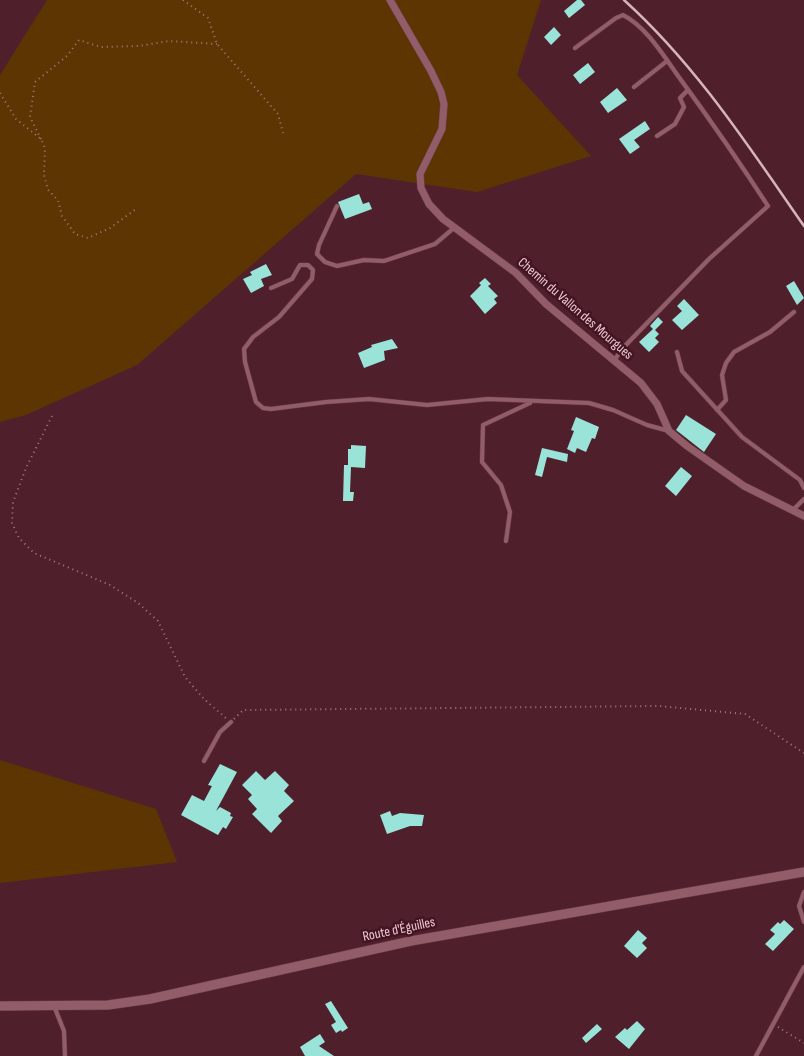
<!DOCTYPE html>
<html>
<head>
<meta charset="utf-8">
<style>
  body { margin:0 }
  canvas { display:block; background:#4f1f2c }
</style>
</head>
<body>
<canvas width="804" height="1056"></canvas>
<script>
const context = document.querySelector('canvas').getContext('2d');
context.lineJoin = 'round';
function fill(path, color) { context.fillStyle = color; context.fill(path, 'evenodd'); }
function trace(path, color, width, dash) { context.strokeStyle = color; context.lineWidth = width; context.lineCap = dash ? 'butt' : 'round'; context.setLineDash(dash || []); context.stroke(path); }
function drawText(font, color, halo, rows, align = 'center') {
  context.font = font + ' "Sofia Sans Condensed",sans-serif'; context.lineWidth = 5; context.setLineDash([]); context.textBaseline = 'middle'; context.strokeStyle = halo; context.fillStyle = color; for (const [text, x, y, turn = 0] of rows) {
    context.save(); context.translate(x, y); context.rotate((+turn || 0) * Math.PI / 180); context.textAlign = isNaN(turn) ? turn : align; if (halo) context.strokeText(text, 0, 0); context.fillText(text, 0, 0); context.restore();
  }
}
fill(new Path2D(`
  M47,0H541L517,75L591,156L477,192L356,174L137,365L26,415L0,422V75Z
  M0,760L156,809L177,862L0,883Z`), '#5d3502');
fill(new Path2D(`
  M577,0H581L585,5L569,18L564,11Z
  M554,27L561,35L551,45L544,37Z
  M588,63L595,72L580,84L573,75Z
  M617,88L627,100L608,113L600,102Z
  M645,121L650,129L634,140L640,147L630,154L619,139Z
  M359,194L363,204L369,202L372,209L345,219L338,202Z
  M266,264L272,275L261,279L264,286L251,293L243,279L252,275L250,272Z
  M485,278L491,284L488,286L498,296L494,299L497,303L485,314L470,296L481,285L479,283Z
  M794,281L804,298L797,305L786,286Z
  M684,299L699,315L682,330L672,320L682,311L677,306Z
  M658,317L663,322L655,330L659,334L655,338L659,342L649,352L639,342L653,329L650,326Z
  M392,339L398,348L384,351L385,360L364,368L358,353L372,347L371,345Z
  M686,415L716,434L704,452L676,430Z
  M576,417L599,427L595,439L592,438L586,452L577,448L575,453L567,449L574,431L571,430Z
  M351,445L366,446L365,468L351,467L350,492H354L353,501H343L344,465H348V449H351Z
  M542,448L568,454L567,462L547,457L542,477L535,475Z
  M681,467L692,476L676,496L665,486Z
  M220,764L237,772L216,811L220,807L231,813L230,816L233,817L226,829L223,827L218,835L181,815L192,795L204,801L212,786L208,785Z
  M256,771L265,780L275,771L289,785L284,791L294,801L278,816L282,821L271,833L252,814L257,809L248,799L252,795L242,785Z
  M390,811L392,816L400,813L424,815L422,826H410L387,834L380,815Z
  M784,920L794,929L773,951L765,944L775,934L770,930L778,922L780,924Z
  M638,930L647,938L642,943L647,948L637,958L624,946Z
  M331,1001L348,1028L342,1032L341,1030L336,1033L331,1025L336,1022L325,1004Z
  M637,1021L645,1029L629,1049L615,1037L625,1028L627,1030Z
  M597,1024L602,1029L586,1043L582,1038Z
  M320,1034L325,1042L319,1046L334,1056H305L300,1047Z`), '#99e3d8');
const service = new Path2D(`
  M575,48L616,18L623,15C647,27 665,58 681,80C711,121 740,163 768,206L709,259L621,350L614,361
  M634,87L667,61
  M657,136L675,124L684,107L680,98L688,90
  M337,206L319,245L317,254L325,262L337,266L364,260L384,261L435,244L455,227
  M271,288L292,279L300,265H308L313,270L312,279L279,317L253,337L244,349L245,362L256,402L263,408L271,409L326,402L369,399L427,405L488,399L589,403L613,410L647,425L669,431
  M677,352L682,371L742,437L800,480L804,488
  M717,410L726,400L722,375L726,363L734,352L770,332L794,312
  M793,510L804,499
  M506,541L510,512L501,485L482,462L483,425L530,403
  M204,761L220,732L231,722
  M804,892L799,906L804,922
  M54,1006L64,1031L65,1056
  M756,1056L804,967`);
const minor = new Path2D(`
  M390,0L431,71L441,92L444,104L442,129L420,174L421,188L429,204L443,219L516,273L546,304L641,383L657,404L669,431L687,446L744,486L804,516`);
const tertiary = new Path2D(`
  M0,1006L108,1005L150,999L411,941L804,872`);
trace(service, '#673d4a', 5);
trace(minor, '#673d4a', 8);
trace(tertiary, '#673d4a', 10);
trace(new Path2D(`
  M183,0L208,18L217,44L278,114L283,133
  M0,93L16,119L41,139L45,148L44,175L48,190L58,200L62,216L75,234L88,238L110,228L136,209
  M41,139L30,117L35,82L67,56L79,40L101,47L139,46L169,41L217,44
  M52,416L26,468L13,502L12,523L19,538L34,553L110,585L138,603L158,621L185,677L204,699L227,719
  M234,719L243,710L659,706L745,714L804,753
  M778,1027L804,1043`), '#a17a83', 2, [1, 4]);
trace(service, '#935c69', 4);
trace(minor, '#935c69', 7);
trace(tertiary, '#935c69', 9);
trace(new Path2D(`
  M624,0C696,65 749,147 804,226`), '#d6b4bb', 2.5);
drawText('14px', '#ecccd2', '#441423', [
  ["Chemin du Vallon des Mourgues",575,309,41],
  ["Route d'Éguilles",399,930,-12]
]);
</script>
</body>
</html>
